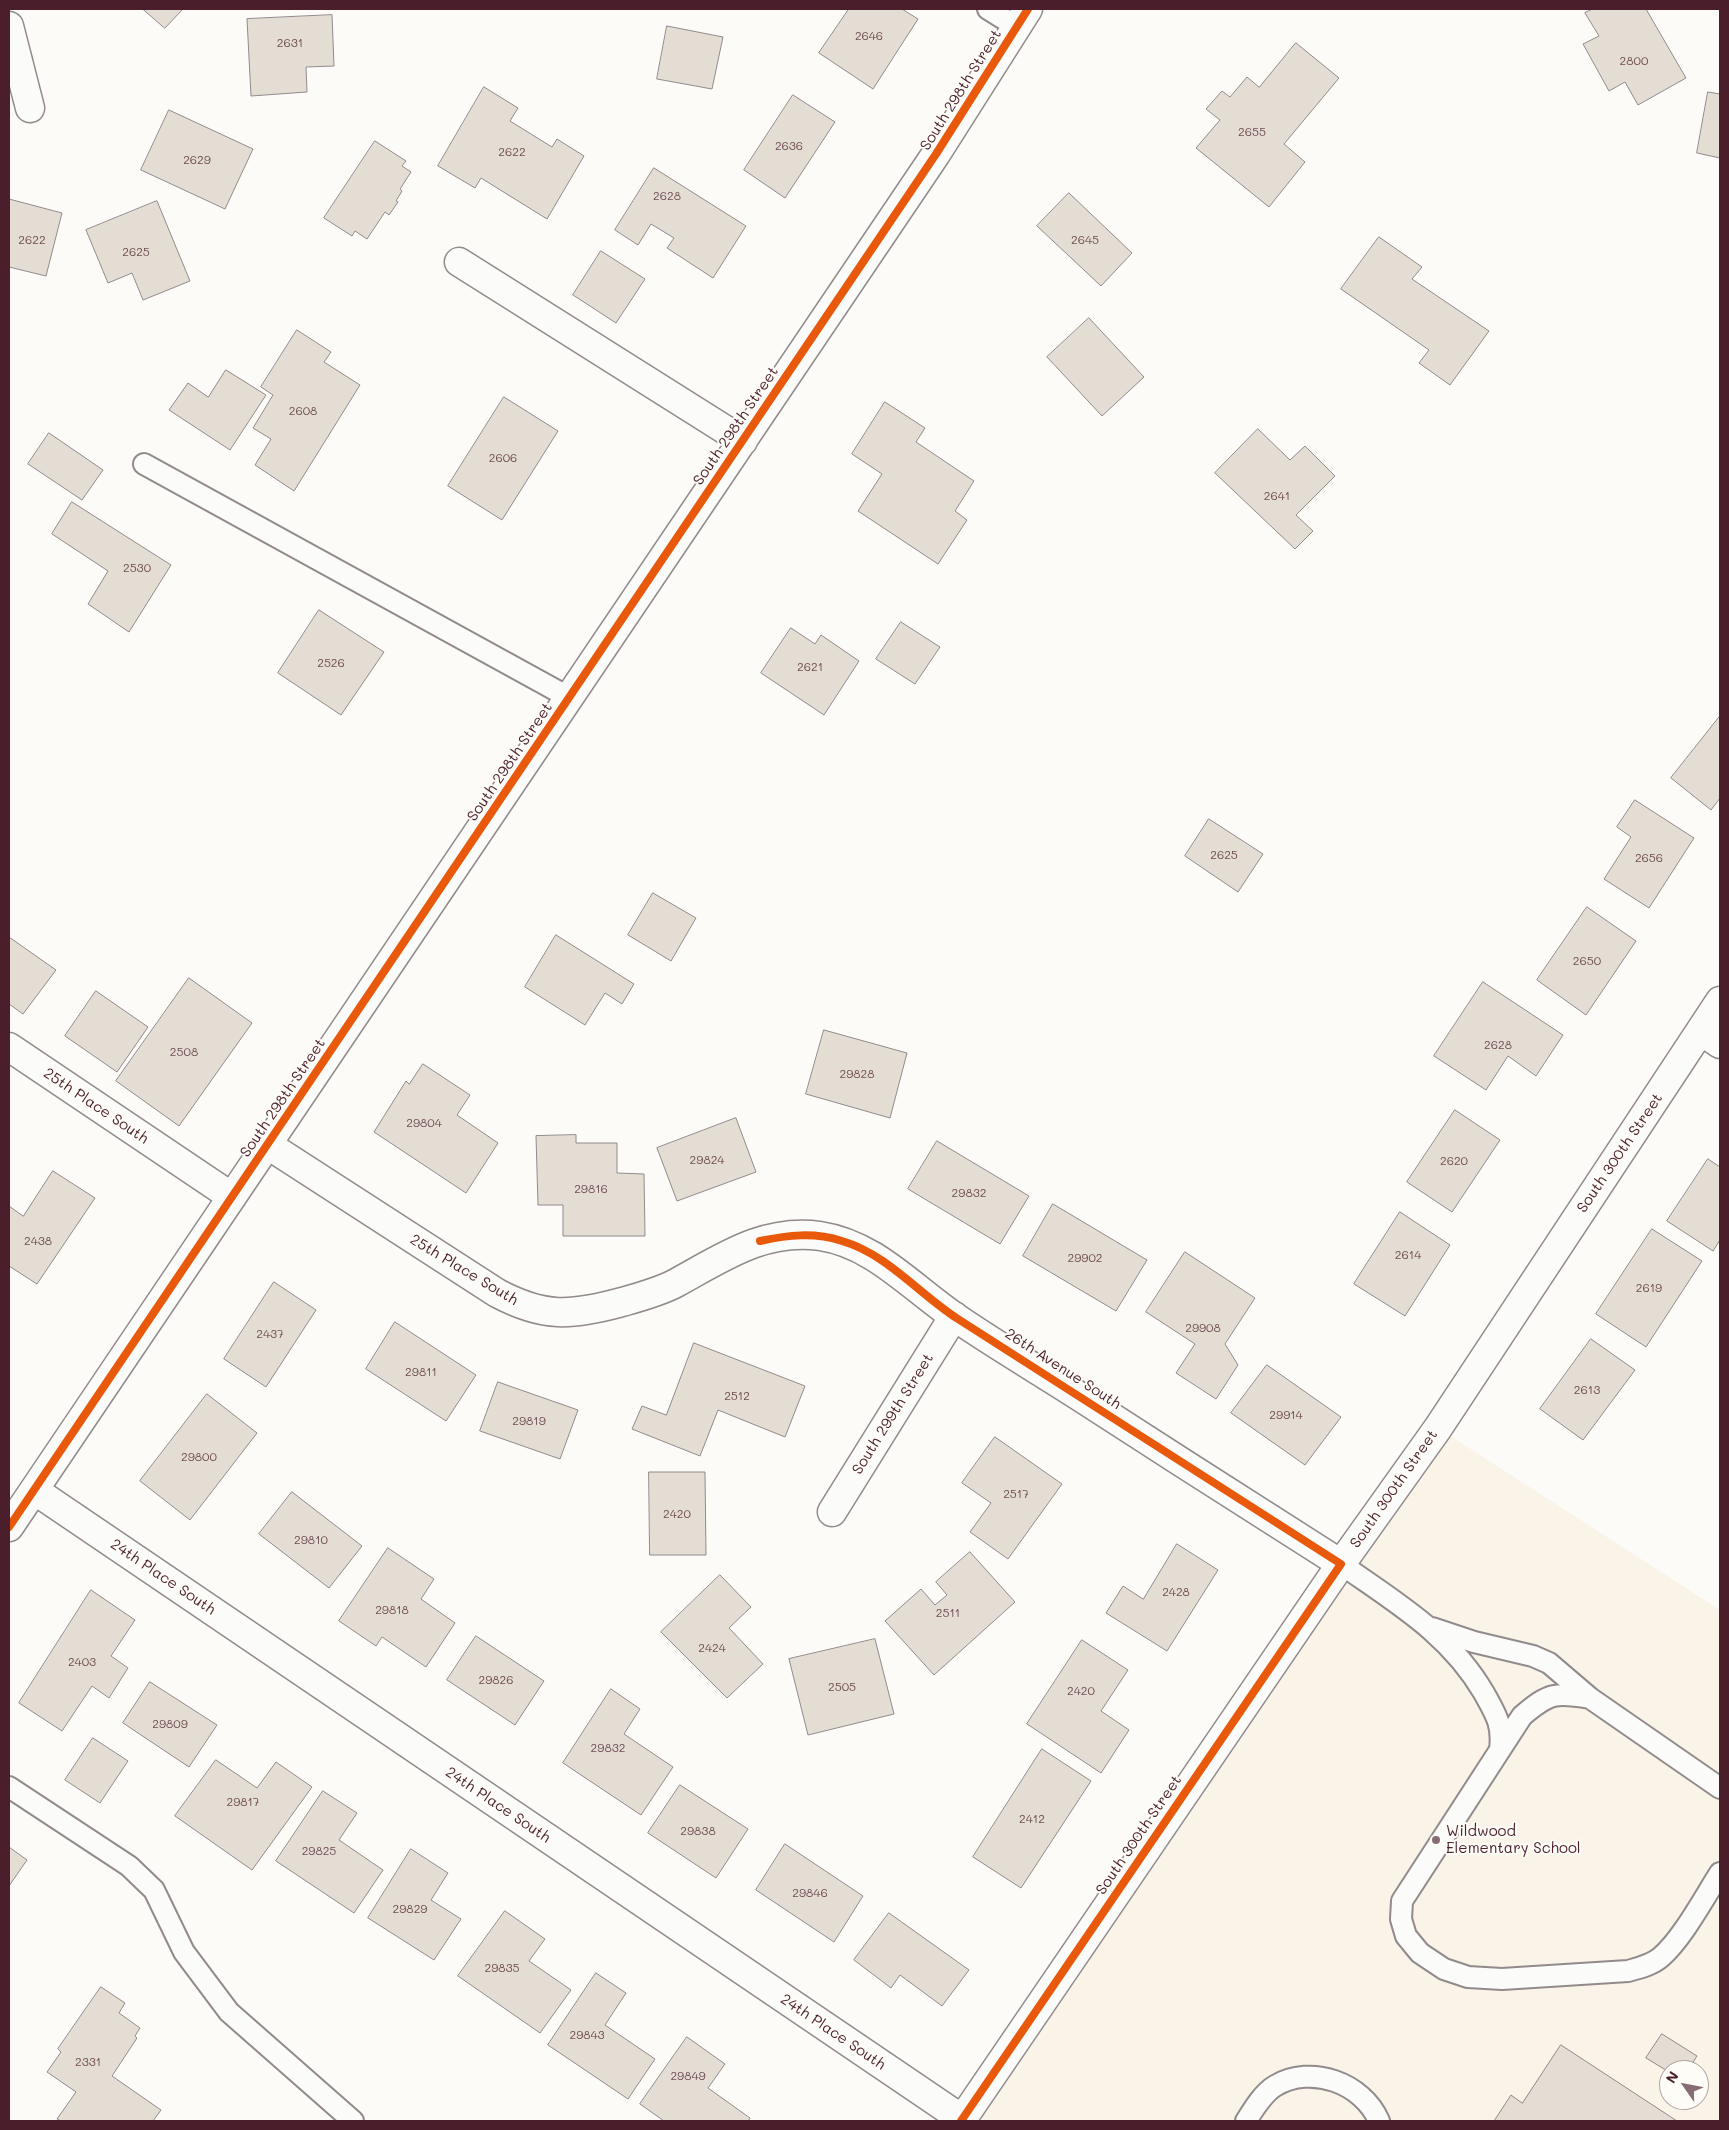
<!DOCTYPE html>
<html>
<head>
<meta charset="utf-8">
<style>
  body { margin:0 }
  #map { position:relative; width:1729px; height:2130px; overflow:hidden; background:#fcfbf8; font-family:Mali,sans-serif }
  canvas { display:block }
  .frame { position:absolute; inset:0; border:10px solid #4a1f2b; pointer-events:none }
  .north { position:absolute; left:1659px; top:2060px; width:50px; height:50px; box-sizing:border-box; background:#fdfcf7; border:1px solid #b5a4a5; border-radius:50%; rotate:303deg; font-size:14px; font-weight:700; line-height:20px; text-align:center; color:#4a1f2b }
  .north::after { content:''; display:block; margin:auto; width:18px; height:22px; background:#886c73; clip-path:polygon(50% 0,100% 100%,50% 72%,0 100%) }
</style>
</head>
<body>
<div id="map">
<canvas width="1729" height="2130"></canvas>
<div class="frame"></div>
<div class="north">N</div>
</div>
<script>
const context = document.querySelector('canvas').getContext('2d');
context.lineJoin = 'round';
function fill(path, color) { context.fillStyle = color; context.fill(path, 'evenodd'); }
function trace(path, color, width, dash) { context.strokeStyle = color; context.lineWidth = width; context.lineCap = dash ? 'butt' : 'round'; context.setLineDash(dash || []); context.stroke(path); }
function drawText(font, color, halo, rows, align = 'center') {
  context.font = font + ' Mali,sans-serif'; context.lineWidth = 4; context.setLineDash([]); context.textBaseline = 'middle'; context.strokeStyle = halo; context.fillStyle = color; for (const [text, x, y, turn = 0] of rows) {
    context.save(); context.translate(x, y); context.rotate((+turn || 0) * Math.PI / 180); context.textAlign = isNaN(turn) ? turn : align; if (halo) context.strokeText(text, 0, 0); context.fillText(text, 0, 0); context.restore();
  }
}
fill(new Path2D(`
  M1438,1428L1720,1610V2121H961ZM1669,2070H1699V2100H1669Z`), '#f9f3e8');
const building = new Path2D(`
  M143,9H183L165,28Z
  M849,9H902L918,19L873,89L819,53Z
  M1593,9H1646L1686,78L1638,105L1625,82L1609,91L1583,44L1599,36L1585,13Z
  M332,15L334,66L306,67L307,92L251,96L247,19Z
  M667,26L723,37L712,89L657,79Z
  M1296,43L1339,78L1284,144L1305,162L1269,207L1196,148L1220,120L1206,109L1222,91L1230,97L1247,77L1259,87Z
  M484,87L518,108L510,121L552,147L557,139L584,156L547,219L481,178L475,188L438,166Z
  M1708,92L1720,94V158L1697,153Z
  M793,95L835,122L785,198L744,170Z
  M169,110L253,149L225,209L141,170Z
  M375,141L406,161L402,166L411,172L400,189L402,191L396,201L398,202L389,215L385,212L367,239L355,231L352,236L324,218Z
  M654,168L746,226L713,278L667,248L674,238L651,224L638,245L615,230Z
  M1069,193L1132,253L1101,286L1037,226Z
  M9,199L62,213L46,276L9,267Z
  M157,201L190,281L143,300L132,273L108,283L86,230Z
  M1379,237L1422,267L1412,279L1489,331L1450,385L1419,363L1429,350L1341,289Z
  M601,251L645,279L616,323L573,295Z
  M1089,318L1144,377L1102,416L1047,357Z
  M297,330L331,352L324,362L360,385L294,491L255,465L271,439L253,428L273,395L261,387Z
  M226,370L266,395L230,450L169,410L188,383L208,397Z
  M504,397L558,431L502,520L448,486Z
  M885,402L925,428L916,442L974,481L955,511L967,520L938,564L858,511L882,474L852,454Z
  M1258,429L1290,460L1305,446L1335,476L1296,515L1313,531L1295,549L1215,473Z
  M49,433L103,470L82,500L28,464Z
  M72,502L171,565L129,632L88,604L108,571L52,534Z
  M319,610L384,652L341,715L278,673Z
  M901,622L940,647L915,684L876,659Z
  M791,628L815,644L821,635L859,661L824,715L761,673Z
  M1720,716V798L1711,810L1671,778Z
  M1635,800L1694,838L1649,908L1604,879L1631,837L1617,827Z
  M1209,819L1263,854L1238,892L1185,856Z
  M653,893L696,918L671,961L628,935Z
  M1587,907L1636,941L1586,1015L1537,980Z
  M556,935L634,984L622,1004L605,993L585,1025L525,987Z
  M9,937L56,970L23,1014L9,1004Z
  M189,978L252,1023L179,1126L116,1081Z
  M1483,982L1563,1035L1536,1076L1508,1056L1486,1090L1434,1056Z
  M96,991L148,1027L117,1072L65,1036Z
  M824,1030L907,1053L890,1118L806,1094Z
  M423,1064L470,1095L457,1115L498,1143L466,1193L374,1132L406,1081L409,1084Z
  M1455,1110L1500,1140L1452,1212L1407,1182Z
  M736,1118L756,1172L677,1201L657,1148Z
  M576,1135V1143H617V1173L644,1174L645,1236H563V1205H538L536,1136Z
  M937,1141L1029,1196L1000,1244L908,1189Z
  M1708,1159L1720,1167V1240L1713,1251L1667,1221Z
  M53,1171L95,1198L37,1284L9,1266V1206L23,1216Z
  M1053,1204L1147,1260L1116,1311L1023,1256Z
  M1400,1212L1450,1245L1405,1316L1354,1284Z
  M1652,1229L1702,1261L1646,1347L1596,1314Z
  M1185,1252L1255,1298L1225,1344L1238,1365L1216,1399L1176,1373L1195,1344L1146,1312Z
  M274,1282L316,1310L266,1387L224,1359Z
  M395,1322L476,1375L446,1421L366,1369Z
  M1591,1339L1635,1370L1583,1440L1540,1409Z
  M694,1343L805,1386L785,1437L718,1410L700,1456L632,1429L642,1406L666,1415Z
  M1267,1365L1341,1417L1305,1465L1231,1413Z
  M498,1382L578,1410L560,1459L480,1431Z
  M207,1394L257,1433L190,1520L140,1481Z
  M995,1437L1062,1484L1008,1559L970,1532L991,1503L962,1483Z
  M649,1472H705L706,1555H650Z
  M292,1492L362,1546L329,1588L259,1534Z
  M1177,1544L1218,1570L1167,1651L1106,1613L1123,1586L1143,1599Z
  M388,1548L434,1579L421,1599L455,1623L426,1667L382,1637L376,1646L339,1621Z
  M970,1552L1015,1602L934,1675L885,1621L921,1589L935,1605L947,1595L936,1582Z
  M720,1575L751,1607L729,1628L763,1664L727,1698L661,1632Z
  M91,1590L135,1620L111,1656L128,1668L109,1698L92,1686L62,1731L19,1703Z
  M476,1636L544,1681L515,1725L447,1680Z
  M875,1639L894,1714L808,1735L789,1659Z
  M1082,1640L1128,1670L1101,1711L1129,1730L1101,1773L1027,1724Z
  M150,1682L217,1725L189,1767L123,1723Z
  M611,1689L640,1709L624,1734L673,1767L641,1815L563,1763Z
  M93,1738L128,1761L100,1803L65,1780Z
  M1042,1749L1091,1781L1021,1888L973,1857Z
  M216,1760L257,1788L276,1762L312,1787L252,1870L175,1816Z
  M680,1785L748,1829L716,1878L648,1833Z
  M323,1791L357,1813L339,1840L383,1870L354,1913L276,1861Z
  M785,1844L863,1896L834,1942L756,1890Z
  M9,1847L27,1860L9,1886Z
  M411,1849L448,1873L431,1900L461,1919L434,1960L368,1918Z
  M505,1911L545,1939L529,1961L571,1990L540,2033L458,1976Z
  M889,1913L969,1970L942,2006L900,1975L891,1988L854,1960Z
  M596,1973L626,1993L605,2025L655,2059L628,2099L548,2045Z
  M101,1987L125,2003L119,2013L140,2028L135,2036L137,2038L112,2076L161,2110L153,2121H61L57,2119L76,2092L47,2072L61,2052L58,2049Z
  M1662,2034L1697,2056L1688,2070H1669V2072L1646,2058Z
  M687,2037L725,2064L708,2088L750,2118L748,2121H664L640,2104Z
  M1561,2045L1677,2121H1494L1511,2095L1522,2103Z`);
fill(building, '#e4ddd3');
trace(building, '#928a8b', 1);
const service = new Path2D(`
  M988,9L1017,27
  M144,464L570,698
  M1341,1564C1396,1603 1449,1633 1484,1693C1496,1715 1503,1724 1500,1750
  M1432,1628L1474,1642L1533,1656L1549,1663L1590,1698L1720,1788
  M1590,1698C1555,1692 1549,1693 1522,1716L1402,1901L1401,1919L1406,1936L1420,1953L1444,1969L1468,1977L1502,1979L1628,1971C1639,1968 1652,1965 1661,1957C1682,1939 1704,1898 1720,1873
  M9,1787L129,1866L154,1890L184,1952L229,2012L353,2121
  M1246,2121C1253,2110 1263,2093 1275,2086C1311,2064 1363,2083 1379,2121`);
const minor = new Path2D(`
  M9,26L30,108
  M459,262L743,441
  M1701,1031L1720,1044
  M9,1047L232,1197
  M268,1145L497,1293C544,1318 571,1316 622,1302C640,1297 659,1292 676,1283C722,1258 764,1228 820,1236C874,1244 911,1287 955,1317C997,1346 1042,1372 1085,1400C1170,1455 1256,1510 1341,1564
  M34,1490L962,2119
  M832,1512L954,1316
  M9,1527L936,154L1028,9
  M961,2121L1341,1564L1438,1428L1720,1001`);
trace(service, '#928a8b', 24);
trace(minor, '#928a8b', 31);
trace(service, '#fbfbf9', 20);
trace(minor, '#fbfbf9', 28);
trace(new Path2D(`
  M760,1241C788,1235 814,1232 842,1241C887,1254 919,1294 958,1319C1086,1401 1213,1482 1341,1564L961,2121
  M9,1527L936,154L1028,9`), '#e8590c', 8);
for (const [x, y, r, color] of [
  [1436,1840,5,"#886c73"]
]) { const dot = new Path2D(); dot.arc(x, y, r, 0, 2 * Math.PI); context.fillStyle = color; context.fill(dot); trace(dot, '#fdfcf7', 2); }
drawText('12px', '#704e55', null, [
  ["2646",869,36],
  ["2631",290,43],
  ["2800",1634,61],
  ["2655",1252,132],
  ["2636",789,146],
  ["2622",512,152],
  ["2629",197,160],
  ["2628",667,196],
  ["2622",32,240],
  ["2645",1085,240],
  ["2625",136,252],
  ["2608",303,411],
  ["2606",503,458],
  ["2641",1277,496],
  ["2530",137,568],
  ["2526",331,663],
  ["2621",810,667],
  ["2625",1224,855],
  ["2656",1649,858],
  ["2650",1587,961],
  ["2628",1498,1045],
  ["2508",184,1052],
  ["29828",857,1074],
  ["29804",424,1123],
  ["29824",707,1160],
  ["2620",1454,1161],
  ["29816",591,1189],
  ["29832",969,1193],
  ["2438",38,1241],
  ["2614",1408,1255],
  ["29902",1085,1258],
  ["2619",1649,1288],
  ["29908",1203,1328],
  ["2437",270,1334],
  ["29811",421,1372],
  ["2613",1587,1390],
  ["2512",737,1396],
  ["29914",1286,1415],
  ["29819",529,1421],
  ["29800",199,1457],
  ["2517",1016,1494],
  ["2420",677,1514],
  ["29810",311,1540],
  ["2428",1176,1592],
  ["29818",392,1610],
  ["2511",948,1613],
  ["2424",712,1648],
  ["2403",82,1662],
  ["29826",496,1680],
  ["2505",842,1687],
  ["2420",1081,1691],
  ["29809",170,1724],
  ["29832",608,1748],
  ["29817",243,1802],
  ["2412",1032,1819],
  ["29838",698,1831],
  ["29825",319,1851],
  ["29846",810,1893],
  ["29829",410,1909],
  ["29835",502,1968],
  ["29843",587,2035],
  ["2331",88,2062],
  ["29849",688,2076]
]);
drawText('15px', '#4a1f2b', '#fdfcf7', [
  ["South 298th Street",961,90,-58],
  ["South 298th Street",736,426,-56],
  ["South 298th Street",510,762,-56],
  ["South 298th Street",283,1098,-56],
  ["25th Place South",96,1106,34],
  ["South 300th Street",1620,1153,-56],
  ["25th Place South",464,1270,31],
  ["26th Avenue South",1063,1369,33],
  ["South 299th Street",893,1414,-58],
  ["South 300th Street",1394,1489,-55],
  ["24th Place South",163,1577,34],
  ["24th Place South",498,1805,34],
  ["South 300th Street",1139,1835,-56],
  ["24th Place South",833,2032,34]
]);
drawText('15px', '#4a1f2b', '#fdfcf7', [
  ["Wildwood",1446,1831],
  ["Elementary School",1446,1848]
], 'left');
</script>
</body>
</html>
